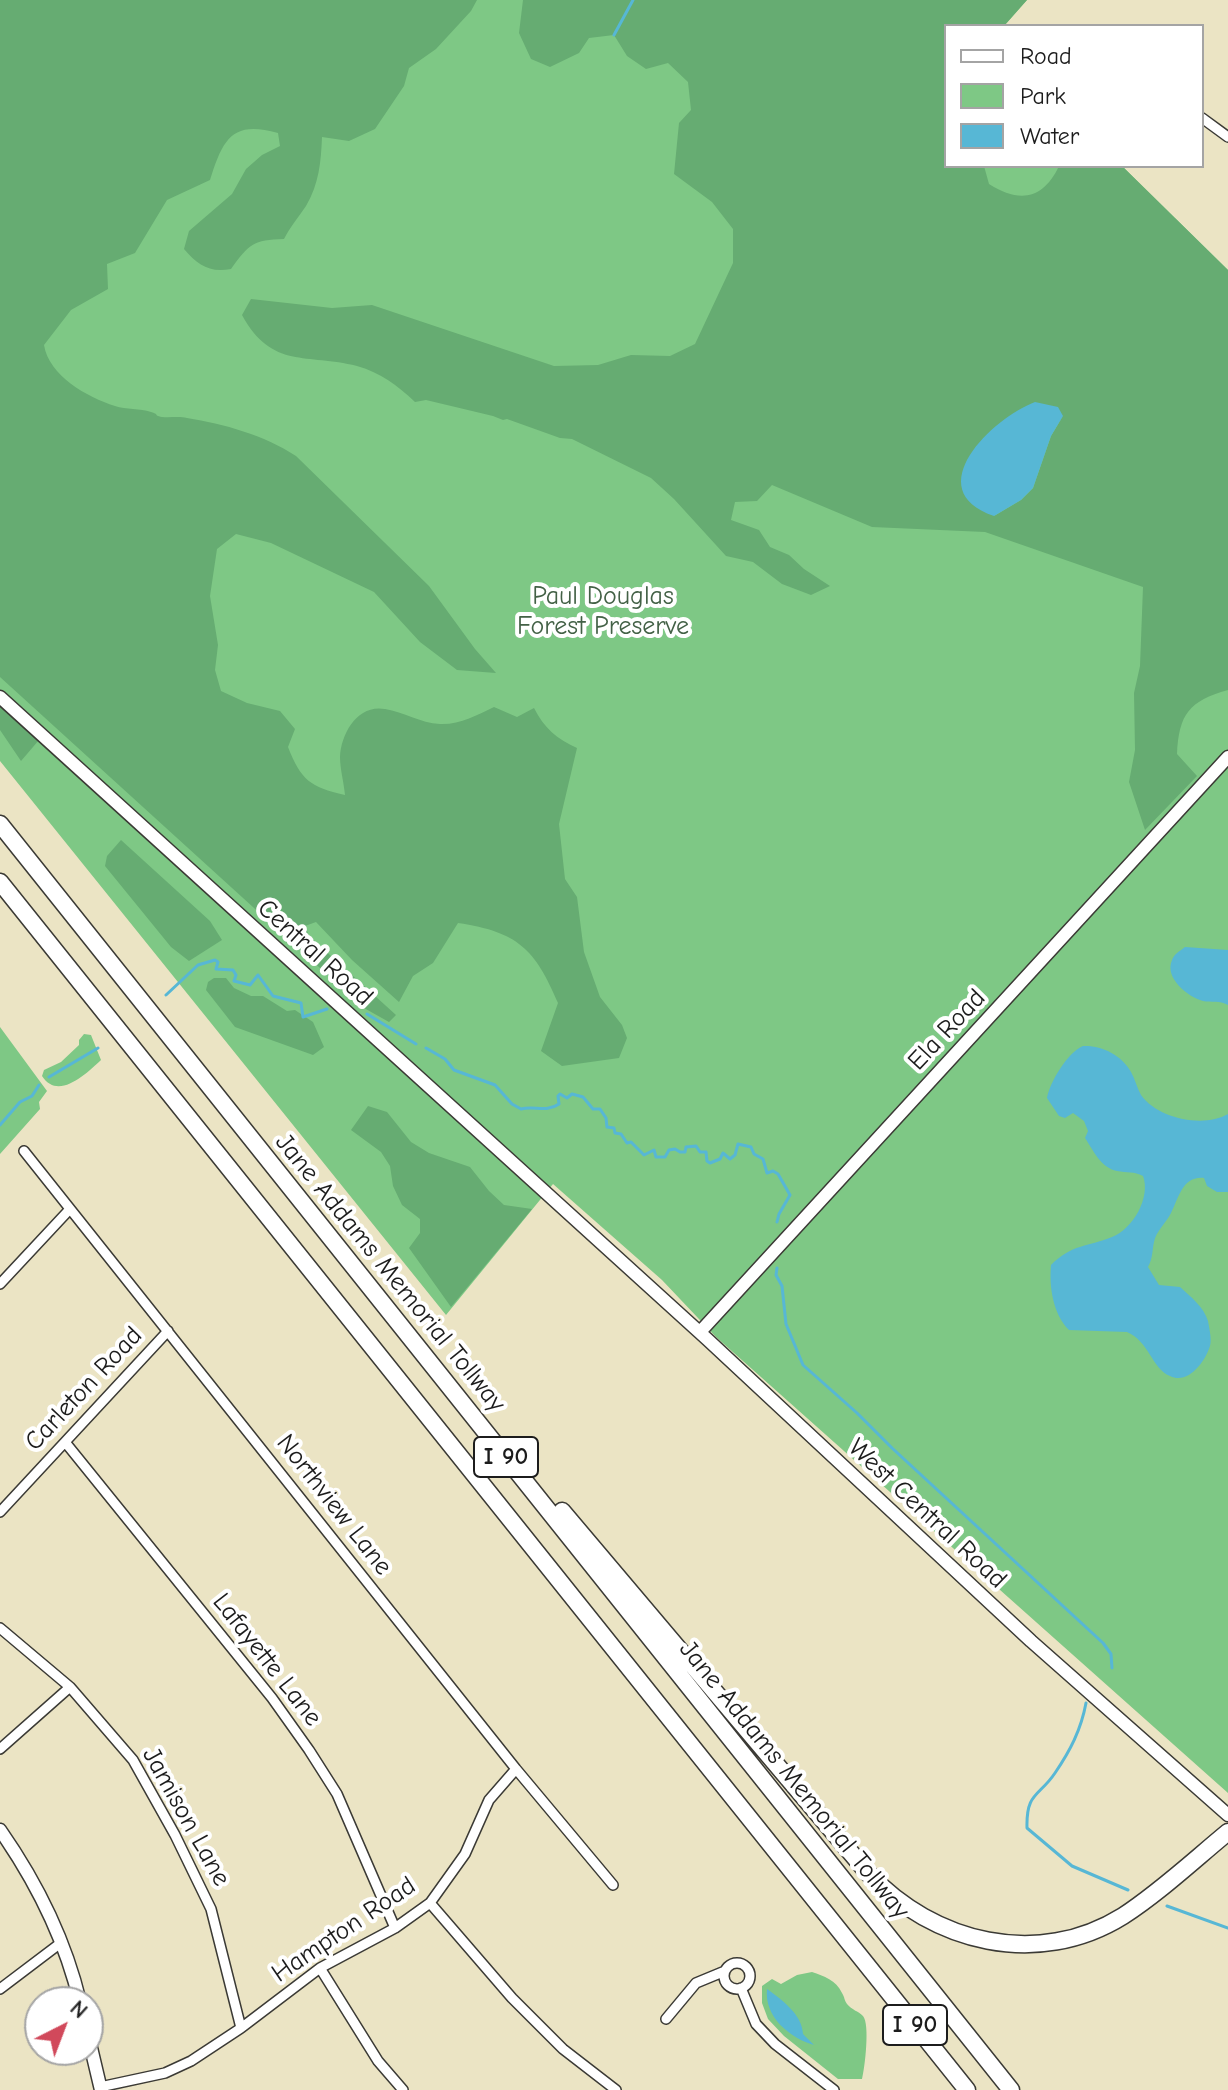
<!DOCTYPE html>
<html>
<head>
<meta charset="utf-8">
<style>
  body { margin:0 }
  #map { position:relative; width:1228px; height:2090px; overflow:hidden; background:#ebe4c4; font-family:"Comic Neue",sans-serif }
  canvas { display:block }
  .legend { position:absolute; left:944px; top:24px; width:260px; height:144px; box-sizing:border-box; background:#fff; border:2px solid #a4a4a4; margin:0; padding:10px 14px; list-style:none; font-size:24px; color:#1c1c1c }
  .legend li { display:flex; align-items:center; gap:16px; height:40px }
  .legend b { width:40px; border:2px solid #a4a4a4 }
  .north { position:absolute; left:24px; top:1986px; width:80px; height:80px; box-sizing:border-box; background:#fff; border:2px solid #a4a4a4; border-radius:50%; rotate:42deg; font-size:22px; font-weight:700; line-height:32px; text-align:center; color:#1c1c1c }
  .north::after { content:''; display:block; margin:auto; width:28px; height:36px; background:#d1495b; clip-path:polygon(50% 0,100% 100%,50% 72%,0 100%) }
</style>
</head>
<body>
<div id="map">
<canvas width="1228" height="2090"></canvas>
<ul class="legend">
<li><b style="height:10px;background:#fff"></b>Road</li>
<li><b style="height:22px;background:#7ec885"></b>Park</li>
<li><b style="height:22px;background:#57b7d5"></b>Water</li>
</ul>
<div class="north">N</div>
</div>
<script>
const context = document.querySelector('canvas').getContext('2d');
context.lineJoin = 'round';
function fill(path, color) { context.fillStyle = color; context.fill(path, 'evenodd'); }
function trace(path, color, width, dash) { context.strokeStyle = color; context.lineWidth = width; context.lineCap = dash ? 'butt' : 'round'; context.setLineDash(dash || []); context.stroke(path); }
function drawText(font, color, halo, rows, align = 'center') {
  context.font = font + ' "Comic Neue",sans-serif'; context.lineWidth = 8; context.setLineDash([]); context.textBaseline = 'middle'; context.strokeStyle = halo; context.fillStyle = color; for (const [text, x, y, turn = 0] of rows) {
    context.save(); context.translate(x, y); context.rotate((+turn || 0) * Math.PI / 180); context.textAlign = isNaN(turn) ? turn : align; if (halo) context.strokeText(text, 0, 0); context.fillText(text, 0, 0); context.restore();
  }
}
fill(new Path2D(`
  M0,0H1027L1004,26H946V166H1122L1228,270V1793L716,1337L662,1280L553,1184L446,1315L0,761Z
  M0,1027L47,1091L39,1102L40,1109L0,1154Z
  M84,1034L91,1035L101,1060C86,1074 58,1101 42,1076L44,1070L61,1062L79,1045V1040Z
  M812,1972C824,1976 836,1980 842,1993C845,1998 844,2000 847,2004C852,2010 858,2011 863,2016C870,2024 865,2067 862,2079H838L784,2036L768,2019L762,2003V1986L772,1979L781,1984L797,1975Z`), '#7ec885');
fill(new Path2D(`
  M0,0H477L471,11L436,49L409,68L404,86L375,129L349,141L322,137C321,162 319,184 306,206C298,218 290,227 284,239C253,240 249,244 231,269C209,273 198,265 184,249L189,231L232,194L246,169L262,155L280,146L278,133C232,120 223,139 210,180L167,200L135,253L107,264L108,289L71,310L44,345C49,376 87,397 115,406C126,410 140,408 151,412C161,415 152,415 162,417C170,418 179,416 187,418C224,424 264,435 296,456L429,586L475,649L496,673L457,670L420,642L374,592L271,543L236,534L217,549L210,596L218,645L215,670L221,691L247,703L280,711L295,729L288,747C301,780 310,787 345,795C344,783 340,769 340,757C341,733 358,704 385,709C404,712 420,723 440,724C459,725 477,715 494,707L517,717L534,708C544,728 557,739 577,748L559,824L565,879L577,897L584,952L600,997L622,1025L627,1038L619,1058L562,1066L541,1051L558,1003C535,949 518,932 458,923L433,963L413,976L399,1002L352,960L316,922L305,926L309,936L396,1015L389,1022L364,1008L0,677Z
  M523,0H1027L1004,26H946V166H984L989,184C1019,203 1043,200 1059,166H1122L1228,270V690C1189,701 1179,714 1177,754L1197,776L1145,830L1129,782L1135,750L1134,693L1140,666L1143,587L985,532L872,527L772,485L757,501L735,502L731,520L759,530L770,547L789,555L804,569L830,586L811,595L782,584L753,562L726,556L674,499L651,478L572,439L560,438L507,419L503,420L493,416L426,400L415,402C397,385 381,373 357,366C307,353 272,370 242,315L251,299L332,308L372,305L554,366L598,365L631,355L670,356L695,344L733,263V229L712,202L674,174L679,123L691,110L688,82L668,63L646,69L627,56L614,35L589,38L579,53L550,67L531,59L519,33ZM1063,416L1051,436L1033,488L1021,500L994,516Z
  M0,705L39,740L21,761L0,730Z
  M121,840L210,921L222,940L189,961L171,947L105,866L107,856Z
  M214,978H226L234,988L251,996H263L287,1011L295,1010L313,1022L324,1047L313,1055L235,1027L206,990L208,982Z
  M368,1106L387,1112L411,1142L429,1153L470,1167L489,1191L504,1205L532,1209L451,1307L409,1248L420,1233V1219L402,1205L393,1186L390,1166L381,1152L351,1130Z`), '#66ac72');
fill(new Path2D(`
  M1035,402L1058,407L1063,416L1051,436L1033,488L1021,500L994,516C918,490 992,418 1035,402Z
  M1185,947L1228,950V1005C1219,1000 1212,1003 1203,1001C1188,997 1164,978 1172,960C1174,954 1180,951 1185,947Z
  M1083,1046C1101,1045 1122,1055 1131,1072C1135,1079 1137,1088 1141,1095C1158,1119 1204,1128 1228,1114V1192H1217L1207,1186L1204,1178C1182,1176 1179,1198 1171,1213C1166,1223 1156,1231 1154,1242C1152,1251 1153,1258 1148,1267L1159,1285L1180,1287C1190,1296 1204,1307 1208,1321C1209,1327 1212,1339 1210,1346C1205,1362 1188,1385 1170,1376C1152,1369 1149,1341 1127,1332L1069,1330C1053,1314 1049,1287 1051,1265C1072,1244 1087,1247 1112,1237C1133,1229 1151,1197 1143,1176C1134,1171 1127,1173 1117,1171C1101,1168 1093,1150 1085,1138L1088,1131L1084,1121L1073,1113L1065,1118L1059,1116L1047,1098C1050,1082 1067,1053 1083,1046Z
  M767,1989C782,2000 802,2014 803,2034L814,2045C790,2038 764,2017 767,1989Z`), '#57b7d5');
trace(new Path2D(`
  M614,35L633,0
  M166,995L198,965L215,960L218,962L216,969L233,970L236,975L234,981L250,985L258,975L273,996L301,1003L303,1017L327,1009
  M367,1014L416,1044
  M426,1048L445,1059L454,1070L495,1085L512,1104L521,1109C534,1105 546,1113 559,1104L558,1096L560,1094L567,1098L572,1094L583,1097L593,1109H600L606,1118L607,1127L614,1128L615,1133L621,1134L627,1143L631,1142L644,1155L654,1150L656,1157H665L669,1150L675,1149L680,1152H685L686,1147L696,1146L700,1152H706L707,1161L710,1163L720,1159L723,1153L730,1159L735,1155L738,1144L751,1147L754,1154L763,1159L767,1173L773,1171L778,1174L790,1195L779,1214L777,1222
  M49,1077L98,1048
  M0,1125L20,1102L32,1096L39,1085
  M777,1268L776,1275L782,1286L786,1324L803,1365L857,1413L892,1448L1103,1643L1111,1654L1112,1668
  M1086,1703C1081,1730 1070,1751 1055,1773C1039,1797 1026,1792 1027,1828L1072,1866L1128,1890
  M1167,1906L1228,1928`), '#57b7d5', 3);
const street = new Path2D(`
  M1202,118L1228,137
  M24,1151L516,1769L613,1885
  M0,1284L70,1209
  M65,1442L272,1698L309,1750L337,1794L395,1928
  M0,1512L168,1331
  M0,1628L70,1687L133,1760L175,1835L211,1909L241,2028
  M0,1749L70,1687
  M430,1903L512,1998L563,2049L616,2090
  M724 1976a13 13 0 1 1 26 0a13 13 0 1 1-26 0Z
  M320,1968L378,2061L403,2090
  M741,1988L756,2024L775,2044L834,2090
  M0,1989L62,1942
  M666,2019L696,1983L725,1971
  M100,2087L165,2073L191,2061L241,2028L320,1968L395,1928L430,1903L465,1854L489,1800L516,1769`);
const secondary = new Path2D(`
  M0,697L707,1339L1031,1641L1228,1815
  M700,1332L1228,757
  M0,1830C37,1883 65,1939 80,2002
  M88,2035L101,2090`);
const highway = new Path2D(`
  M0,824L1011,2090
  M0,882L967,2090
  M562,1511L868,1873C933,1943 1038,1969 1123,1916C1160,1892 1194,1860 1228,1832`);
trace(street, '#3b3a35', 12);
trace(secondary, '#3b3a35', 15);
trace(highway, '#3b3a35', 19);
trace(street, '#fff', 9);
trace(secondary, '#fff', 12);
trace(highway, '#fff', 16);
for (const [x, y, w] of [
  [506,1457,64],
  [915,2025,64]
]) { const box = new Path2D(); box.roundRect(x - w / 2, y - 20, w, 40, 6); context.fillStyle = '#fff'; context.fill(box); trace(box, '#1c1c1c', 2); }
drawText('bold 24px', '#1c1c1c', null, [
  ["I 90",506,1457],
  ["I 90",915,2025]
]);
drawText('26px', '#436146', '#fff', [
  ["Paul Douglas",603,597],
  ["Forest Preserve",603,627]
]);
drawText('26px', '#1c1c1c', '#fff', [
  ["Central Road",315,953,42],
  ["Ela Road",947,1030,-47],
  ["Jane Addams Memorial Tollway",390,1273,51],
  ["Carleton Road",84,1389,-47],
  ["Northview Lane",334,1505,52],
  ["West Central Road",927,1514,43],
  ["Lafayette Lane",267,1660,52],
  ["Jane Addams Memorial Tollway",794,1780,51],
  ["Jamison Lane",186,1817,61],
  ["Hampton Road",344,1930,-34]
]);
</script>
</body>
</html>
